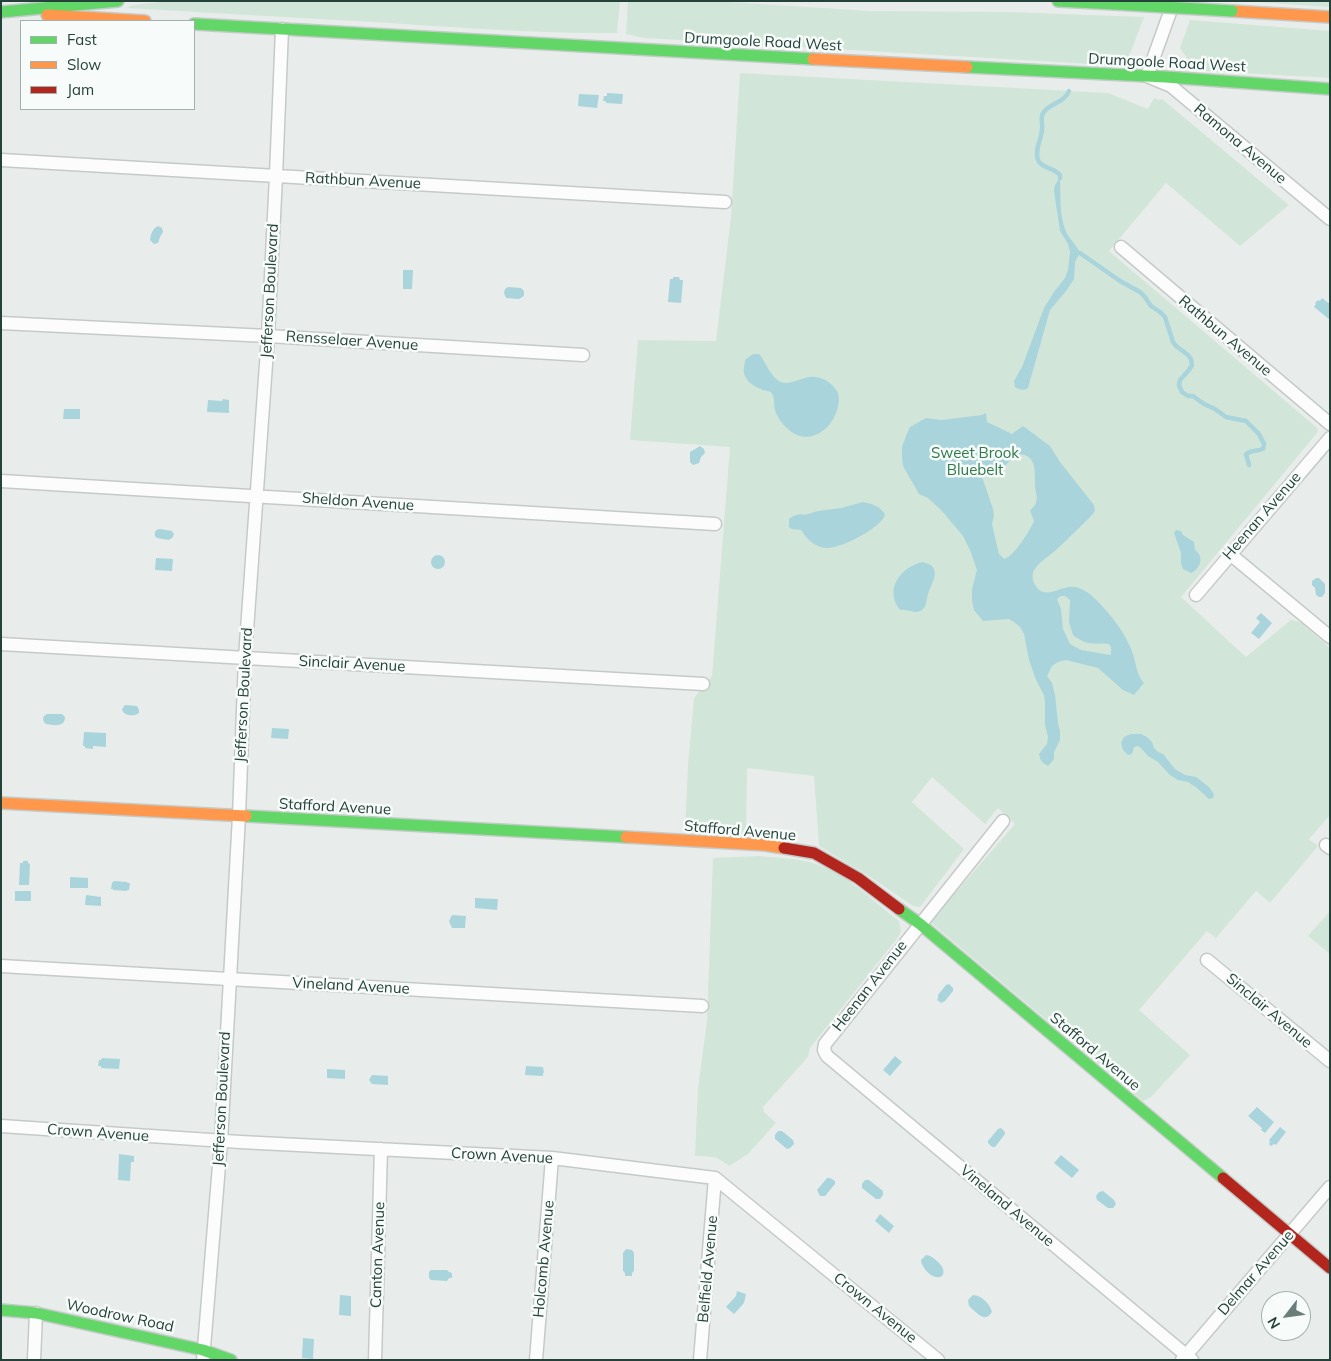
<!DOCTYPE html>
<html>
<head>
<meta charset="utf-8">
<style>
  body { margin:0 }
  #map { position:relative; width:1331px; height:1361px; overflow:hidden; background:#e8edeb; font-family:Mulish,sans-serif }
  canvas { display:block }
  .frame { position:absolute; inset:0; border:2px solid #24423a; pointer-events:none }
  .legend { position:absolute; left:20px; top:20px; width:175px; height:90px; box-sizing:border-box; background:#f7fbf9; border:1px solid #a3b1ad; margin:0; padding:6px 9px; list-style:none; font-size:15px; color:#24423a }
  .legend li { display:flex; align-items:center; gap:10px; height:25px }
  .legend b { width:25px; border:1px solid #a3b1ad }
  .north { position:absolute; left:1261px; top:1291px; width:50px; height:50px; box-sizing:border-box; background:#f7fbf9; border:1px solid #a3b1ad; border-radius:50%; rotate:240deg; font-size:14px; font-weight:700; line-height:20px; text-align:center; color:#24423a }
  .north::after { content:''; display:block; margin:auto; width:18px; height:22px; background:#697e78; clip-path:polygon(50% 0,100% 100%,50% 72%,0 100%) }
</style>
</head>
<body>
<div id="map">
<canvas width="1331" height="1361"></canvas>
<div class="frame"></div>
<ul class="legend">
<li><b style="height:6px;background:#63d668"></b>Fast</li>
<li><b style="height:6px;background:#ff974d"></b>Slow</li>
<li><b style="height:6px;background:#b3261e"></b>Jam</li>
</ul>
<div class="north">N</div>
</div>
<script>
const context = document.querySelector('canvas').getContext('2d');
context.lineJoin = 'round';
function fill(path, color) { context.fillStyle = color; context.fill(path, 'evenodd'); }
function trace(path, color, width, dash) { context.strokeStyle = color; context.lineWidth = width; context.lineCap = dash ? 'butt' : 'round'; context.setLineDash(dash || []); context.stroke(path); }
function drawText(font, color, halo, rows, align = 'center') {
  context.font = font + ' Mulish,sans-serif'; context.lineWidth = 5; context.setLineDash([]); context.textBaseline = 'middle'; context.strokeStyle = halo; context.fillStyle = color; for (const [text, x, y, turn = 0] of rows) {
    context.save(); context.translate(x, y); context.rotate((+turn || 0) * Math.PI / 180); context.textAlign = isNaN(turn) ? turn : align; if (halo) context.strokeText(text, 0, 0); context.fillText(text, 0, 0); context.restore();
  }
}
fill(new Path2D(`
  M171,1H620L617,33C535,34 454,27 372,22C290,17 208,13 126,8L133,5Z
  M628,1H714L870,11L1010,12L1144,17L1125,67L1091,64L645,38L626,34Z
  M1241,1H1330V7Z
  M1190,20L1330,31V78L1190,70L1192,66L1180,48Z
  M740,73L1108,93L1148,109L1154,98L1160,100L1162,99L1289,205L1240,246L1166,183L1109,251L1316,427L1318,430L1317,433L1181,597L1246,657L1291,620L1300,622L1330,648V815L1309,839L1318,846L1270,903L1256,891L1216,938L1207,931L1139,1010L1190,1055L1151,1097L1143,1101L930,922L1015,824L998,808L985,824L932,777L912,802L964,849L920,907L913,906L866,874L819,846L814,776L747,768L746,838L685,833L688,765L694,698L712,676L730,447L630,440L638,340L716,341L731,217Z
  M759,856C779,858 802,858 821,866C850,877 874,902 899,921L901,931L899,936L810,1048L808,1057L763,1107L764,1112L776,1123L748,1154L729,1166C716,1155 711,1157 695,1156L698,1088L707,1021L713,858Z
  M1330,911V954L1308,936Z`), '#d1e6d8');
fill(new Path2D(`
  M607,93L623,94L622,104L606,103V101H603L604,96H607Z
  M579,94L599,95L597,108L578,106Z
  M1060,178C1061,195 1059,213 1065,229C1068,238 1076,244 1080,253L1075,262L1074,279L1066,291L1050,310L1028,388C1024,391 1019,390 1015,387L1014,381L1022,367L1044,308L1054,292L1065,278L1068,270L1070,252L1068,244L1060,231L1054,191L1055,185Z
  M158,226L162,228L163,232L160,237L158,243L154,244L150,240C151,234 152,229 158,226Z
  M403,270H413L412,289H403Z
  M673,277H679L680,280H683L681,303L668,302L670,279H673Z
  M508,287L521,288L524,291V296L519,299L506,298L504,293L505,289Z
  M1322,298L1330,304V320L1314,307L1316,304L1315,303L1318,300L1320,301Z
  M753,354H759C766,362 770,376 779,381C788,386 796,380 805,378C817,374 830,380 837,391C840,397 839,404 837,410C831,431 807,447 788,429C783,425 777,417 775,410C773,402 776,400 771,392C761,390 747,385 744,373C743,370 745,364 745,360Z
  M223,399L229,400V413L207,412L208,400L222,401Z
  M64,409H80V419H63Z
  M986,413L987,422L1012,434L1023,426L1050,446L1060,462L1094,505L1095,510L1093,514C1081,526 1068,539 1055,551C1049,556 1039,562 1035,569C1032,572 1032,579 1034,583C1044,603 1060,585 1075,587C1086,589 1096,599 1103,607C1115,620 1125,634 1132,651C1136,661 1136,675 1144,683L1134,695L1123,690L1098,668L1066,660L1058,662L1052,666L1047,676L1052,683L1055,695L1058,724L1060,730V740L1054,752V759L1048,766C1042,763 1040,760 1039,754L1047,744L1048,737L1045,725V703L1044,695L1036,680L1029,660L1024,634L1020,627L1014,622L1009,619L983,621L974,610L972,601V589L977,570L970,550L963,536L942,511L928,498L919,494L903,466L902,457V447L906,436L910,427L917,423L926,418L942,420L982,415ZM1016,454C1037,453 1035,471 1035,486C1035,491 1038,496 1036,502C1036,505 1032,508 1030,511L1034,521C1030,530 1014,557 1004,559L999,554L997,546L992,524L994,516L993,509L979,468L982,465L1000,469L1005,466ZM1061,596H1065L1070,600L1069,622L1073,635C1087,646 1093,643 1109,644L1111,647V654L1110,655L1081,650L1070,644L1063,629L1061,609L1057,599Z
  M700,446L704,449L705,453L701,457L699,463L693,465L690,462V452Z
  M863,502C872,504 881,506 885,515C881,528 840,549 826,548C814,547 807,539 801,530L792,529L789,527V519L793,516L801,514L804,515L818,511L841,508Z
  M160,529L172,531L174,534L173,537L169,540L157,538L155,536C154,532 156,529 160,529Z
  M1176,530L1181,531L1183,535L1194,542L1195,550C1205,557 1200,569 1191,573L1183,569L1181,563V553L1174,533Z
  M431 562a7 7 0 1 1 14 0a7 7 0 1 1-14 0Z
  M156,558L173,559L172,571L155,570Z
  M922,562C944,566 932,582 928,594C926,601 927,608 920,611C914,614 907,609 900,610C884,589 900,568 922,562Z
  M1316,578H1319L1325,584V593L1322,597H1319L1316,595L1315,588L1312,585V581Z
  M1261,613L1272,623L1259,639L1251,633L1260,622L1256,618Z
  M125,705L137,706L139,710V713C134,717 123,716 122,709Z
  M47,714H62L65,717C65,728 53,725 46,724C42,721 42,716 47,714Z
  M272,728L289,729L288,739L271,738Z
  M84,732L106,733V747L93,746V749L85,748V746H83Z
  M1131,734H1141L1147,737L1152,742L1154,748L1158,752L1163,754L1175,769L1185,775L1196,777L1209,787L1214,794L1213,798L1209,799L1197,788L1188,782L1178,780L1170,775L1158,762L1148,756L1141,748L1138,746L1134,747L1132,754L1128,755L1123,750L1121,743L1124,737Z
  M23,861H28V863L30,864L29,885H19L20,863H23Z
  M70,877L88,878V888H70Z
  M114,881L127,882L128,883H130L129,890H127V891L113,890V889H111L112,883Z
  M15,891H31V901H15Z
  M86,895L101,897V906L85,905Z
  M475,898L498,899L497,910L475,908Z
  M452,915L466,916L465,928H452L449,921Z
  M949,984L953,988V991L945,1001L941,1003L937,1000L938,998V995L946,985Z
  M895,1056L902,1062L890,1076L883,1070Z
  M102,1058L120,1059L119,1069L101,1068V1066H98L99,1060H101Z
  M526,1066L543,1067L544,1073H543V1076L525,1075Z
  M327,1069L345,1070V1079L327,1078Z
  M372,1075L388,1076V1085L372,1084L369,1080Z
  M1257,1107L1274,1122L1265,1133L1261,1130L1262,1128L1248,1116Z
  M1280,1127L1286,1132L1276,1145L1274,1144L1271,1146L1269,1144L1270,1142L1269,1140Z
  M1001,1128L1005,1132V1134L995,1147H992L988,1143V1141L998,1129Z
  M778,1131H782L793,1140L794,1144L790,1148L787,1149L775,1139V1135Z
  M119,1154L134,1156V1162H131L130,1181L118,1180Z
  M1061,1155L1079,1170L1072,1178L1054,1163Z
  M827,1178H830L835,1181V1184L825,1196H820L817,1190Z
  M865,1180H869L883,1191V1195L880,1199H876L862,1188V1184Z
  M1103,1191L1114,1200L1116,1204L1113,1208H1108L1097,1200L1096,1196L1099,1192Z
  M880,1214L894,1226L889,1233L875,1221Z
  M626,1249L632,1250L634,1253V1271L632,1273V1276H625V1273L623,1271V1253Z
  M926,1255C932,1256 935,1259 939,1263C945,1268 946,1279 936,1277C929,1276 921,1266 921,1260Z
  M431,1270H447L449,1272L452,1273V1278H449L447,1281L431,1280L429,1278V1272Z
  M737,1291L746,1294L744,1303L734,1314L726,1307L736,1296Z
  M340,1295L351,1296V1316L339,1315Z
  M973,1295C981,1295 990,1304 992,1312C985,1324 976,1312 969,1306L968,1300Z
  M303,1338L314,1339L313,1359L302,1358Z`), '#a9d4db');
trace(new Path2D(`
  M1060,178V175C1054,168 1041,168 1038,160C1034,149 1042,139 1042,129C1043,124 1040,118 1043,113C1050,103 1064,103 1069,91
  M1080,253L1120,281L1140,292L1145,297L1151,306L1160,312L1165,317L1173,342L1176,346L1188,355L1191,359L1192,365L1189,370L1180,380L1179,385L1182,392L1188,396H1193L1204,404L1215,409L1226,417L1246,421L1259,434L1264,444L1263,449C1258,451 1251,450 1246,454L1249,465`), '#a9d4db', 4.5);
const street = new Path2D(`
  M1173,4L1147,76L1171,86L1330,219
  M1,160L725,202
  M1121,247L1330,424
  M1,323L268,336L583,355
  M1,481L715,524
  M1230,554L1330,637
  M1196,595L1330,438
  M1,644L703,684
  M1003,821L825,1044L824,1050L827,1056L1192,1360
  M1326,845L1330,848
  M1207,960L1330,1061
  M1,966L702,1006
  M1,1126L240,1142L552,1158L715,1178L938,1360
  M34,1360L36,1313
  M203,1360L221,1141L239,816L245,658L268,336L276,176L282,29
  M375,1360L381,1149
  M536,1360L552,1158
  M700,1360L715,1178
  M1182,1360L1330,1187`);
const fast = new Path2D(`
  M1058,1L1114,4
  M1,12L118,1
  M194,24L813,59
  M967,67L1166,77L1330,89
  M246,816L626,837
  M899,909L920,924L1223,1178
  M1,1310L36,1313L203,1350L231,1360`);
const slow = new Path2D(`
  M1232,11L1330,17
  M47,15L145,21
  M813,59L967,67
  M1,803L246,816
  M626,837L765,845L784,848`);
const jam = new Path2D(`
  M784,848L814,853L858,878L899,909
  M1223,1178L1330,1268`);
trace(street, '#c5cac8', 15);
trace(fast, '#c3cbc8', 14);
trace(slow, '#c3cbc8', 14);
trace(jam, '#c3cbc8', 14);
trace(street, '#fcfcfc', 12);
trace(fast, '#63d668', 11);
trace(slow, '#ff974d', 11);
trace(jam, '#b3261e', 11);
const fastBridge = new Path2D(`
  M1114,4L1232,11`);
trace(fastBridge, '#c3ccc9', 14, []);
trace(fastBridge, '#63d668', 11);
drawText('15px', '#24423a', '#f7fbf9', [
  ["Drumgoole Road West",763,42,3],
  ["Drumgoole Road West",1167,63,3],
  ["Ramona Avenue",1240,144,40],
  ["Rathbun Avenue",363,181,3],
  ["Jefferson Boulevard",270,291,-87],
  ["Rathbun Avenue",1225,336,40],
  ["Rensselaer Avenue",352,341,4],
  ["Sheldon Avenue",358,502,4],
  ["Heenan Avenue",1262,516,-49],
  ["Sinclair Avenue",352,664,3],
  ["Jefferson Boulevard",244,695,-87],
  ["Stafford Avenue",335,807,3],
  ["Stafford Avenue",740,831,5],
  ["Vineland Avenue",351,986,3],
  ["Heenan Avenue",870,986,-52],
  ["Sinclair Avenue",1269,1011,40],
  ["Stafford Avenue",1095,1052,40],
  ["Jefferson Boulevard",222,1099,-87],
  ["Crown Avenue",98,1133,4],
  ["Crown Avenue",502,1156,3],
  ["Vineland Avenue",1007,1206,40],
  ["Canton Avenue",378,1255,-88],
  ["Holcomb Avenue",544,1259,-85],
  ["Belfield Avenue",708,1269,-85],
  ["Delmar Avenue",1256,1273,-49],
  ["Crown Avenue",875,1308,39],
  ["Woodrow Road",120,1316,12]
]);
drawText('15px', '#2d7a4b', '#f7fbf9', [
  ["Sweet Brook",975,453],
  ["Bluebelt",975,470]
]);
</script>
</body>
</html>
